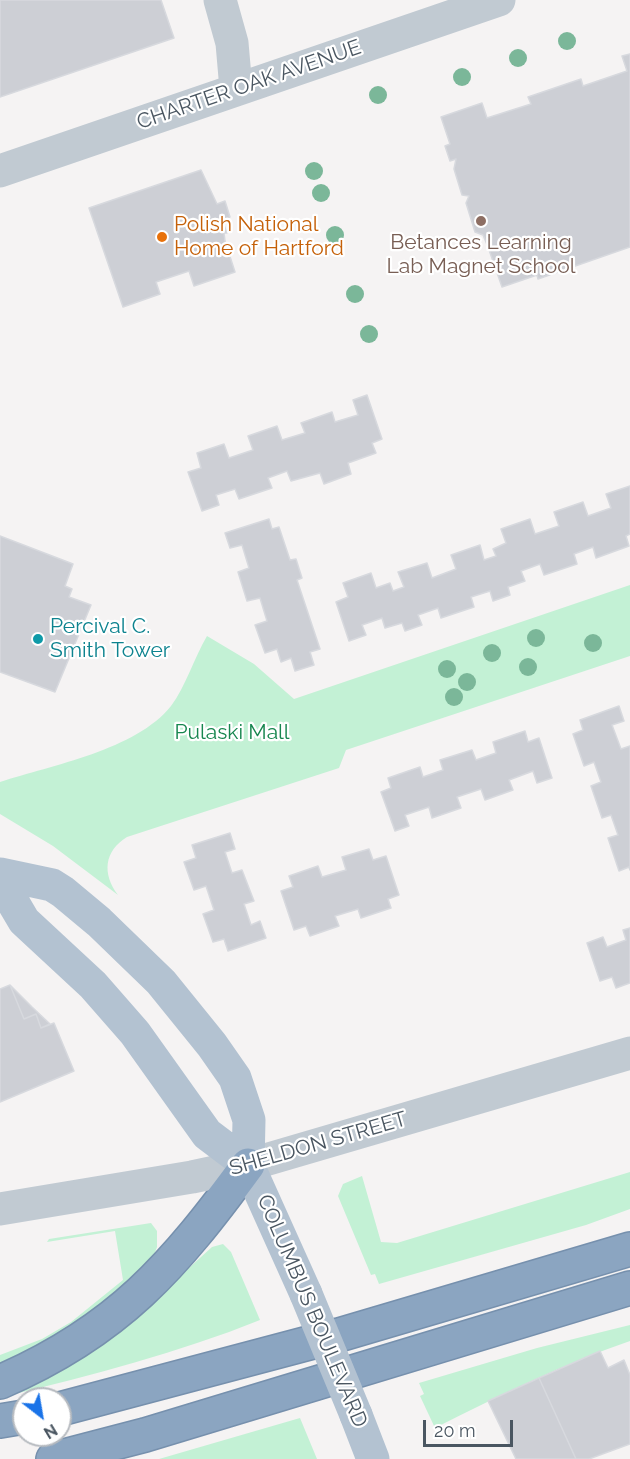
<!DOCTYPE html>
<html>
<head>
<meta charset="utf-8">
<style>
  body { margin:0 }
  #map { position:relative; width:630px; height:1459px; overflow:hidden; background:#f5f3f3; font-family:Raleway,sans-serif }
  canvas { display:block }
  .north { position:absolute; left:12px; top:1387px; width:60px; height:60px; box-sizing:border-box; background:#fff; border:2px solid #b7bbc0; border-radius:50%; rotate:149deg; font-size:16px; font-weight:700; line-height:24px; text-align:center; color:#4a5661 }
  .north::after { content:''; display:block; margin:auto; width:21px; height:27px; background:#1a73e8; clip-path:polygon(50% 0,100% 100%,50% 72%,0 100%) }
  .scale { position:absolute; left:423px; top:1420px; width:90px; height:27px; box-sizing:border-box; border:3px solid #4a5661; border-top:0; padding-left:8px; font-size:18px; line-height:21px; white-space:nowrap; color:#4a5661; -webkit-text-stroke:4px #fff; paint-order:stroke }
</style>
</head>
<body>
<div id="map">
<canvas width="630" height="1459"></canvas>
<div class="north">N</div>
<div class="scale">20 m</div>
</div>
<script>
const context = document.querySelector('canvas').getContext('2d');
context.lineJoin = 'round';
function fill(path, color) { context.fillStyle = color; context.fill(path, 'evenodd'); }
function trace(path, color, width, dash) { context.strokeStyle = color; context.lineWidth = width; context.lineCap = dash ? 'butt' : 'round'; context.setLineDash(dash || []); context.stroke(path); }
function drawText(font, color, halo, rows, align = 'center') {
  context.font = font + ' Raleway,sans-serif'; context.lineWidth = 4.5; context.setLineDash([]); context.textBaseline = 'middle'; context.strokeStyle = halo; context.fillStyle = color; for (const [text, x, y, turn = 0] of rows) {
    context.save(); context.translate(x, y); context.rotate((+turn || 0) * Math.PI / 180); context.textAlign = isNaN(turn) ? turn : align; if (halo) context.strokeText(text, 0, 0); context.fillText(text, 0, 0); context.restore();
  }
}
fill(new Path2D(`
  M630,585V656L346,750L339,768L127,837C104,851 102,874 118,895L53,846L0,814V782C52,765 136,750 171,706C186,686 194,658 207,636L254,664L294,699Z
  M630,1172V1209L586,1225L379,1284L375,1274L371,1275L338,1196L343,1184L362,1176L381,1242L397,1243Z
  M151,1223L157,1231V1247L154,1255L137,1275L86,1318L0,1368V1355L42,1339L71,1322L123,1280L115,1231L47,1242L49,1239Z
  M223,1244L231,1252L260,1320C178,1353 92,1375 7,1396L137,1315L212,1247Z
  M630,1325V1341C563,1364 498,1396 435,1428L420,1396L424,1394L419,1383L537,1348Z
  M300,1418L317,1459H159Z`), '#c3f1d5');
const building = new Path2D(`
  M0,0H161L174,38L0,97Z
  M630,54V247L538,279L537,275L502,287L488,247L483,235L475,232L466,203L469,196L462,195L454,169L456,159L450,161L445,146L450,144L441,117L482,103L487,118L531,104L528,97L581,79L583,86L627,71L622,56Z
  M201,170L217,204L225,201L230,217L222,220L227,233H224L225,241L235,272L194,286L189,271L156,282L160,294L123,307L89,208Z
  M367,395L382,439L372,443L376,453L348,463L351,474L324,484L320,473L291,481L287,471L268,478L272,488L239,499L235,489L216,495L219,505L202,511L188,472L201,468L197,453L224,444L229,458L253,450L248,436L277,426L282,440L305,433L301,423L332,412L335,422L358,415L353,400Z
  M630,486V534L626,536L629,546L596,558L593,547L574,554L577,564L544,575L540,564L521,571L525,581L508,587L510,595L493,601L490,591L471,597L474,607L441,618L438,608L418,615L422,625L405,631L402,623L385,628L382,618L362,625L366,635L349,641L336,602L348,597L343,583L371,573L376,588L390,583L393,591L404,587L398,572L427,563L432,578L456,569L451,555L480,545L484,560L496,556L493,549L506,543L501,529L530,519L535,534L559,526L554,512L583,502L588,516L611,508L606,494Z
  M269,519L272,529L279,527L290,560L296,559L302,578L297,580L320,649L310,652L314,665L295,671L291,658L281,662L277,649L265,653L255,625L267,621L260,598L247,601L238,572L249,568L242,545L230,548L225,533Z
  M0,536L73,564L65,586L72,589L69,597L91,605L55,692L0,672Z
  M619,706L624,721L612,725L621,749L630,746V870L629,867L619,871L608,838L618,835L611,815L602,818L591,786L601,782L594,762L584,766L573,734L583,730L580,720Z
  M525,731L528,742L539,738L552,778L537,783L533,771L509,780L513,790L485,800L481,789L457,797L461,808L432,818L429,807L405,815L409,826L395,831L381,792L391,788L388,778L420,767L423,777L443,770L440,760L472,750L476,760L496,753L493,742Z
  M230,833L235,849L225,852L232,873L242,870L254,901L244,904L251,925L260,921L266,938L228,951L224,939L213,942L203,914L214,910L206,886L194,890L184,862L196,858L192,845Z
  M369,849L373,860L386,856L399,895L388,899L391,908L361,918L358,909L335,916L339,926L310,936L306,926L294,930L281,891L293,887L289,876L318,866L322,877L346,870L342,857Z
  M630,928V983L616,988L612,977L600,981L587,943L603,937L607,947L626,940L623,930Z
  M10,985L24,1019L36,1014L41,1028L54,1023L74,1071L0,1102V989Z
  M10,985L32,1007L50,1024L41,1028L36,1014L24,1019Z
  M600,1351L608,1368L624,1360L630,1375V1444L589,1459H576L539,1378Z
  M539,1378L576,1459H516L488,1401Z`);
fill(building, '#cdcfd5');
trace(building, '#d7d9de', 1.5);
const highway = new Path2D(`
  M0,1382C118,1331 174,1266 248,1165
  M60,1409L339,1335L630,1249
  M0,1421L24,1417
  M53,1459L145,1435L630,1288`);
trace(highway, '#7690ad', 36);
trace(new Path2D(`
  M220,0L232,43L236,89
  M0,171L499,0
  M0,1209L192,1177L248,1165L630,1053`), '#c1cad2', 33);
trace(new Path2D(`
  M0,874L52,885L63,892L99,922L161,982L212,1045L235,1078L249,1120L248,1165L306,1294
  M0,880L24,921L93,985L135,1033L207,1134L248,1165
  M356,1415L373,1459`), '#b3c2d1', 33);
trace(highway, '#8ba5c1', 33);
trace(new Path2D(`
  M306,1294L356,1415`), '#b3c2d1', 33);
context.fillStyle = '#7bb799';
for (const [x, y] of [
  [567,41],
  [518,58],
  [462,77],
  [378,95],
  [314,171],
  [321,193],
  [335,235],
  [355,294],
  [369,334],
  [536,638],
  [593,643],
  [492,653],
  [528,667],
  [447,669],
  [467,682],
  [454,697]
]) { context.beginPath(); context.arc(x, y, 9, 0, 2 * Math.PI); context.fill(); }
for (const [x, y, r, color] of [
  [481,221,6,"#8d6e63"],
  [162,237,6,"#e8710a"],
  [38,639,6,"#0f9aa8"]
]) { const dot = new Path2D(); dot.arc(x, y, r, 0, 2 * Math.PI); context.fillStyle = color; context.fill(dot); trace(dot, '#fff', 2); }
drawText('21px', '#4a5661', '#fff', [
  ["CHARTER OAK AVENUE",249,85,-19],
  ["SHELDON STREET",318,1144,-16],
  ["COLUMBUS BOULEVARD",312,1311,67]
]);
drawText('21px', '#c56008', '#fff', [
  ["Polish National",174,225],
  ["Home of Hartford",174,249]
], 'left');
drawText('21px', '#785e54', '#fff', [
  ["Betances Learning",481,243],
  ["Lab Magnet School",481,267]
]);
drawText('21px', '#0d838f', '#fff', [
  ["Percival C.",50,627],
  ["Smith Tower",50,651]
], 'left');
drawText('21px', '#17864f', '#fff', [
  ["Pulaski Mall",232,733]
]);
</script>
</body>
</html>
